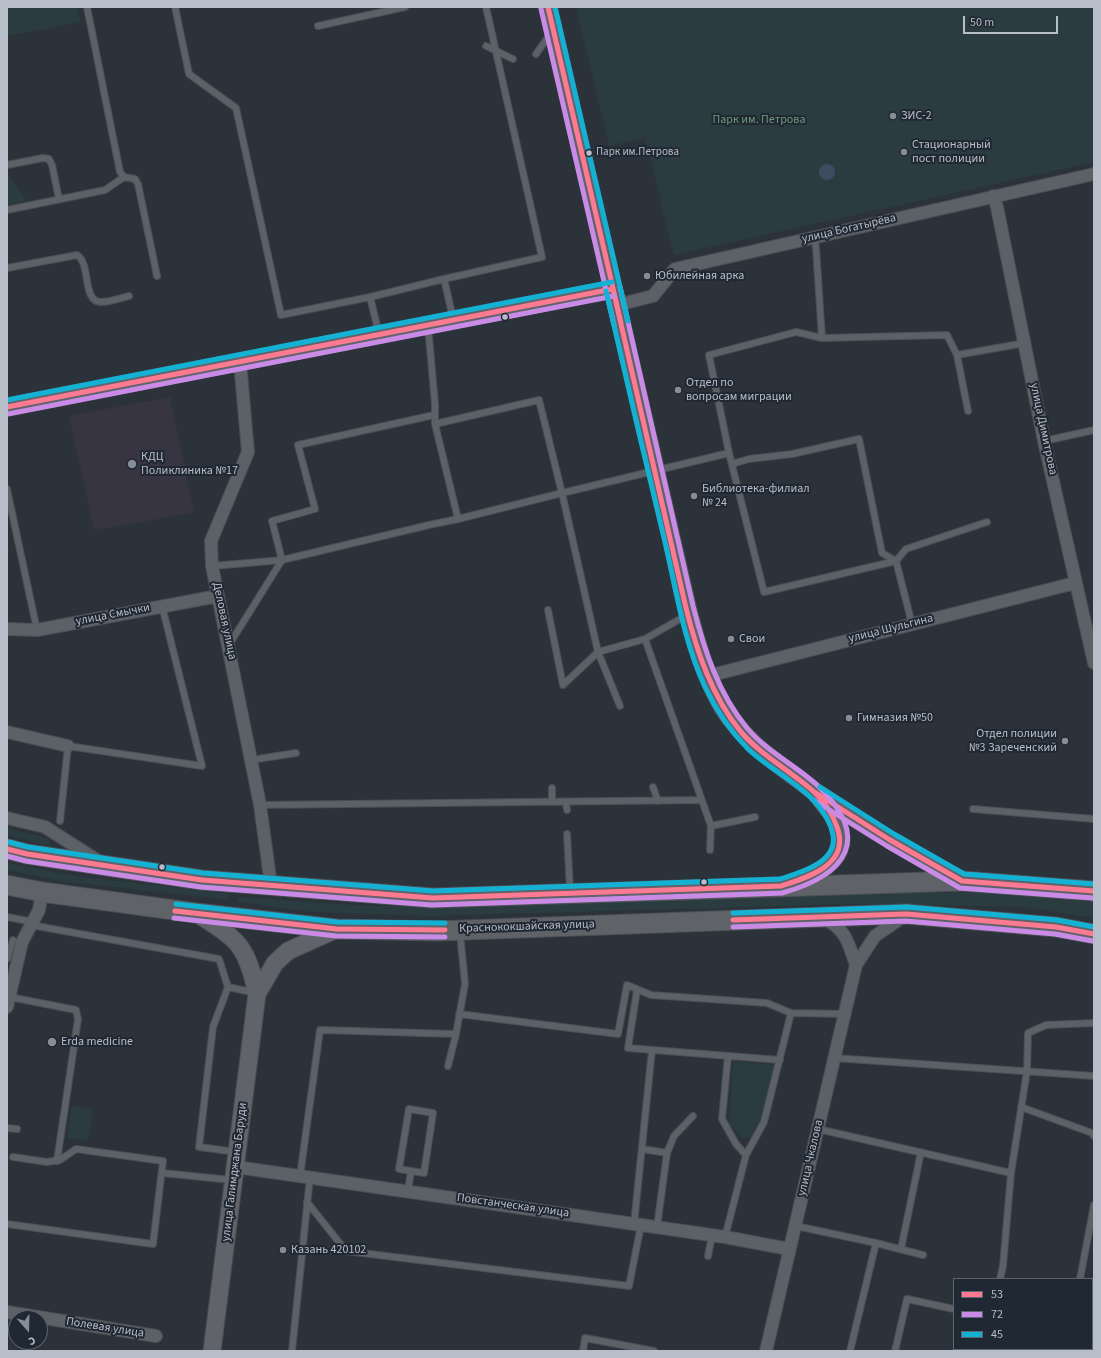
<!DOCTYPE html>
<html>
<head>
<meta charset="utf-8">
<style>
  body { margin:0 }
  #map { position:relative; width:1101px; height:1358px; overflow:hidden; background:#2c3239; font-family:"Source Sans 3",sans-serif }
  canvas { display:block }
  .frame { position:absolute; inset:0; border:8px solid #b7bec9; pointer-events:none }
  .legend { position:absolute; left:953px; top:1278px; width:140px; height:72px; box-sizing:border-box; background:#202833; border:1px solid #5c646f; margin:0; padding:5px 7px; list-style:none; font-size:12px; color:#b7bec9 }
  .legend li { display:flex; align-items:center; gap:8px; height:20px }
  .legend b { width:20px; border:1px solid #5c646f }
  .north { position:absolute; left:8px; top:1310px; width:40px; height:40px; box-sizing:border-box; background:#202833; border:1px solid #5c646f; border-radius:50%; rotate:160deg; font-size:11px; font-weight:700; line-height:16px; text-align:center; color:#b7bec9 }
  .north::after { content:''; display:block; margin:auto; width:14px; height:18px; background:#868d97; clip-path:polygon(50% 0,100% 100%,50% 72%,0 100%) }
  .scale { position:absolute; left:963px; top:16px; width:95px; height:18px; box-sizing:border-box; border:2px solid #b7bec9; border-top:0; padding-left:5px; font-size:12px; line-height:14px; white-space:nowrap; color:#b7bec9; -webkit-text-stroke:3px #202833; paint-order:stroke }
</style>
</head>
<body>
<div id="map">
<canvas width="1101" height="1358"></canvas>
<div class="frame"></div>
<ul class="legend">
<li><b style="height:5px;background:#fe7a93"></b>53</li>
<li><b style="height:5px;background:#ca8be6"></b>72</li>
<li><b style="height:5px;background:#13b2d5"></b>45</li>
</ul>
<div class="north">С</div>
<div class="scale">50 m</div>
</div>
<script>
const context = document.querySelector('canvas').getContext('2d');
context.lineJoin = 'round';
function fill(path, color) { context.fillStyle = color; context.fill(path, 'evenodd'); }
function trace(path, color, width, dash) { context.strokeStyle = color; context.lineWidth = width; context.lineCap = dash ? 'butt' : 'round'; context.setLineDash(dash || []); context.stroke(path); }
function drawText(font, color, halo, rows, align = 'center') {
  context.font = font + ' "Source Sans 3",sans-serif'; context.lineWidth = 4; context.setLineDash([]); context.textBaseline = 'middle'; context.strokeStyle = halo; context.fillStyle = color; for (const [text, x, y, turn = 0] of rows) {
    context.save(); context.translate(x, y); context.rotate((+turn || 0) * Math.PI / 180); context.textAlign = isNaN(turn) ? turn : align; if (halo) context.strokeText(text, 0, 0); context.fillText(text, 0, 0); context.restore();
  }
}
fill(new Path2D(`
  M170,397L194,513L94,530L69,416Z`), '#363541');
fill(new Path2D(`
  M7,7H77L81,22L7,36Z
  M576,7H1094V162L674,255L645,138L609,146Z
  M8,174L27,201L7,205Z
  M7,828L47,838L52,847L7,835Z
  M7,862L68,875L230,894L229,899H223L66,882L7,870Z
  M1020,892L1094,900V918L1024,907L852,904L431,916L312,912L238,902V897L354,905L431,907L852,893Z
  M733,1061L774,1065L762,1121L751,1137L742,1138L729,1124Z
  M72,1106L93,1110L88,1141L67,1138Z`), '#2a3c3f');
fill(new Path2D(`
  M819 172a8 8 0 1 1 16 0a8 8 0 1 1-16 0Z`), '#3d4c61');
const lane = new Path2D(`
  M87,7L120,172L124,177L135,179L138,184L157,276
  M175,7L189,74L236,108L281,315L370,297
  M318,26L405,7
  M486,46L513,59
  M536,54L551,33
  M7,165L43,158L49,159L52,165L59,199
  M7,210L105,190L124,177
  M814,237L816,248L822,338
  M7,268L77,255C91,263 82,302 101,302C110,302 120,298 129,296
  M444,279L542,257L486,7
  M426,326L429,337L435,404V424L458,519L562,493L598,652L645,639
  M379,334L370,297L444,279L453,318
  M957,355L968,411
  M435,424L539,400L562,493L729,453L764,592L896,561L912,624
  M1044,441L1094,430
  M729,453L709,355L796,332L822,338L947,335L957,355L1025,343
  M732,464L749,459L792,454L859,439L882,553L896,561L906,549L987,522
  M7,489L37,630
  M212,566L282,560L272,521L315,509L298,445L434,415
  M548,610L563,685L598,652L620,706
  M687,615L645,639L711,826L710,850
  M229,645L282,560L429,525L458,519
  M251,760L296,753
  M653,787L658,801
  M552,788V802
  M566,802L567,810
  M260,805L700,800
  M973,809L1094,819
  M60,821L68,746L202,766L162,606
  M711,826L755,817
  M567,834L570,891
  M7,917L33,922
  M31,925L219,959L228,987L256,993
  M7,959L13,940
  M228,987L213,1027L199,1147L236,1152
  M637,990L628,1048L780,1060
  M10,997L76,1010L78,1019L57,1161
  M459,1014L618,1034L627,985L651,995L767,1003L791,1013
  M456,1034L465,984L460,933
  M728,1056L722,1119L736,1144L746,1155
  M834,1058L1094,1076
  M1021,1107L1092,1133L1094,1136
  M7,1128L17,1129
  M818,1129L1011,1173L1027,1071L1028,1033L1046,1025L1094,1023
  M642,1149L667,1153L657,1227
  M667,1153L674,1136L693,1116
  M162,1173L232,1180
  M300,1176L320,1030L456,1034L448,1066
  M408,1191L411,1171L424,1173L433,1113L409,1109L399,1169L411,1171
  M307,1202L346,1251L629,1286L641,1225
  M7,1224L153,1244L163,1161L76,1149L60,1160L47,1162L13,1157
  M634,1224L652,1050
  M796,1226L876,1243L850,1351
  M725,1237L746,1155L764,1122L791,1013L845,1014
  M876,1243L923,1255
  M901,1249L921,1152
  M708,1256L712,1235
  M1000,1279L1003,1266L1011,1173
  M1080,1279L1094,1205
  M1092,1336L1094,1337
  M292,1351L310,1177
  M583,1351L585,1338L654,1351
  M895,1351L907,1299L954,1309
  M963,1351L964,1349
  M997,1351L998,1349
  M1068,1351V1349`);
const street = new Path2D(`
  M993,196L997,207L1044,441L1094,663
  M617,305L653,296L675,269L1094,174
  M240,362L248,452L211,541L212,566L260,805L271,885
  M7,629L37,630L218,596
  M708,676L1075,583
  M7,732L68,746
  M7,818L45,827L100,862
  M823,918C846,929 848,942 856,965
  M7,1007L22,942L39,910L42,892
  M236,1167L725,1237L789,1249
  M7,1312L156,1336
  M766,1351L856,965L875,936L904,916`);
const secondary = new Path2D(`
  M548,7L689,614C698,646 706,679 723,708C741,736 768,757 795,777C848,817 905,849 962,881
  M7,407L613,289
  M786,885C816,876 855,858 836,820C832,813 826,807 821,800
  M196,913C238,940 246,943 257,994L212,1351
  M257,994L275,963L288,951L337,929`);
const primary = new Path2D(`
  M7,849L27,854L202,880L433,898L962,881L1094,891
  M7,885L42,892L196,913L337,929L438,931L906,914L1056,927L1094,934`);
trace(lane, '#4a4e54', 8);
trace(street, '#4a4e54', 14);
trace(secondary, '#4a4e54', 19);
trace(primary, '#4a4e56', 21);
trace(lane, '#5c6067', 6);
trace(street, '#5c6067', 12);
trace(secondary, '#60646a', 17);
trace(primary, '#5f6368', 19);
trace(new Path2D(`
  M548,7L621,323
  M7,407L613,289
  M816,793L890,840L962,881L1094,891
  M7,849L27,854L202,880L433,898L781,886C809,877 851,864 837,827C832,812 823,800 812,790C789,770 761,755 741,732C712,697 697,652 686,608L613,289
  M175,911L337,929L445,930
  M733,920L906,914L1056,927L1094,934`), '#fe7a93', 5);
trace(new Path2D(`
  M541,9L614,325
  M8,414L614,296
  M812,799L887,846L960,888L1093,898
  M7,856L26,861L201,887L432,905L782,893C847,875 873,838 817,785C795,765 766,751 747,728C718,693 704,649 693,606L620,287
  M174,918L336,936L445,937
  M733,927L906,921L1055,934L1093,941`), '#ca8be6', 5);
trace(new Path2D(`
  M555,7L628,321
  M7,400L612,282
  M820,787L894,834L964,874L1094,884
  M9,842L28,847L203,873L433,891L780,879C799,873 838,863 833,835C825,794 775,775 748,749C730,731 716,710 705,687C683,640 676,588 664,538C644,456 625,373 606,291
  M176,904L337,922L445,923
  M733,913L907,907L1057,920L1094,927`), '#13b2d5', 5);
for (const [x, y, r, color] of [
  [893,116,4,"#868d97"],
  [904,152,4,"#868d97"],
  [589,153,3.5,"#b7bec9"],
  [647,276,4,"#868d97"],
  [505,317,3.5,"#b7bec9"],
  [678,390,4,"#868d97"],
  [132,464,5,"#868d97"],
  [694,496,4,"#868d97"],
  [731,639,4,"#868d97"],
  [849,718,4,"#868d97"],
  [1065,741,4,"#868d97"],
  [162,867,3.5,"#b7bec9"],
  [704,882,3.5,"#b7bec9"],
  [52,1042,5,"#868d97"],
  [283,1250,4,"#868d97"]
]) { const dot = new Path2D(); dot.arc(x, y, r, 0, 2 * Math.PI); context.fillStyle = color; context.fill(dot); trace(dot, '#202833', 1.5); }
drawText('11px', '#b7bec9', '#202833', [
  ["Парк им.Петрова",596,153]
], 'left');
drawText('12px', '#b7bec9', '#202833', [
  ["ЗИС-2",901,116],
  ["Стационарный",912,145],
  ["пост полиции",912,159],
  ["Юбилейная арка",655,276],
  ["Отдел по",686,383],
  ["вопросам миграции",686,397],
  ["КДЦ",141,457],
  ["Поликлиника №17",141,471],
  ["Библиотека-филиал",702,489],
  ["№ 24",702,503],
  ["Свои",739,639],
  ["Гимназия №50",857,718],
  ["Отдел полиции",1057,734,"right"],
  ["№3 Зареченский",1057,748,"right"],
  ["Erda medicine",61,1042],
  ["Казань 420102",291,1250]
], 'left');
drawText('12px', '#719779', '#202833', [
  ["Парк им. Петрова",759,120]
]);
drawText('12px', '#b7bec9', '#202833', [
  ["улица Богатырёва",849,229,-13],
  ["улица Димитрова",1043,429,78],
  ["улица Смычки",113,615,-11],
  ["Деловая улица",224,621,78],
  ["улица Шульгина",891,629,-14],
  ["Краснококшайская улица",527,927,-2],
  ["улица Чкалова",811,1158,-77],
  ["улица Галимджана Баруди",235,1172,-83],
  ["Повстанческая улица",513,1206,8],
  ["Полевая улица",105,1328,9]
]);
</script>
</body>
</html>
